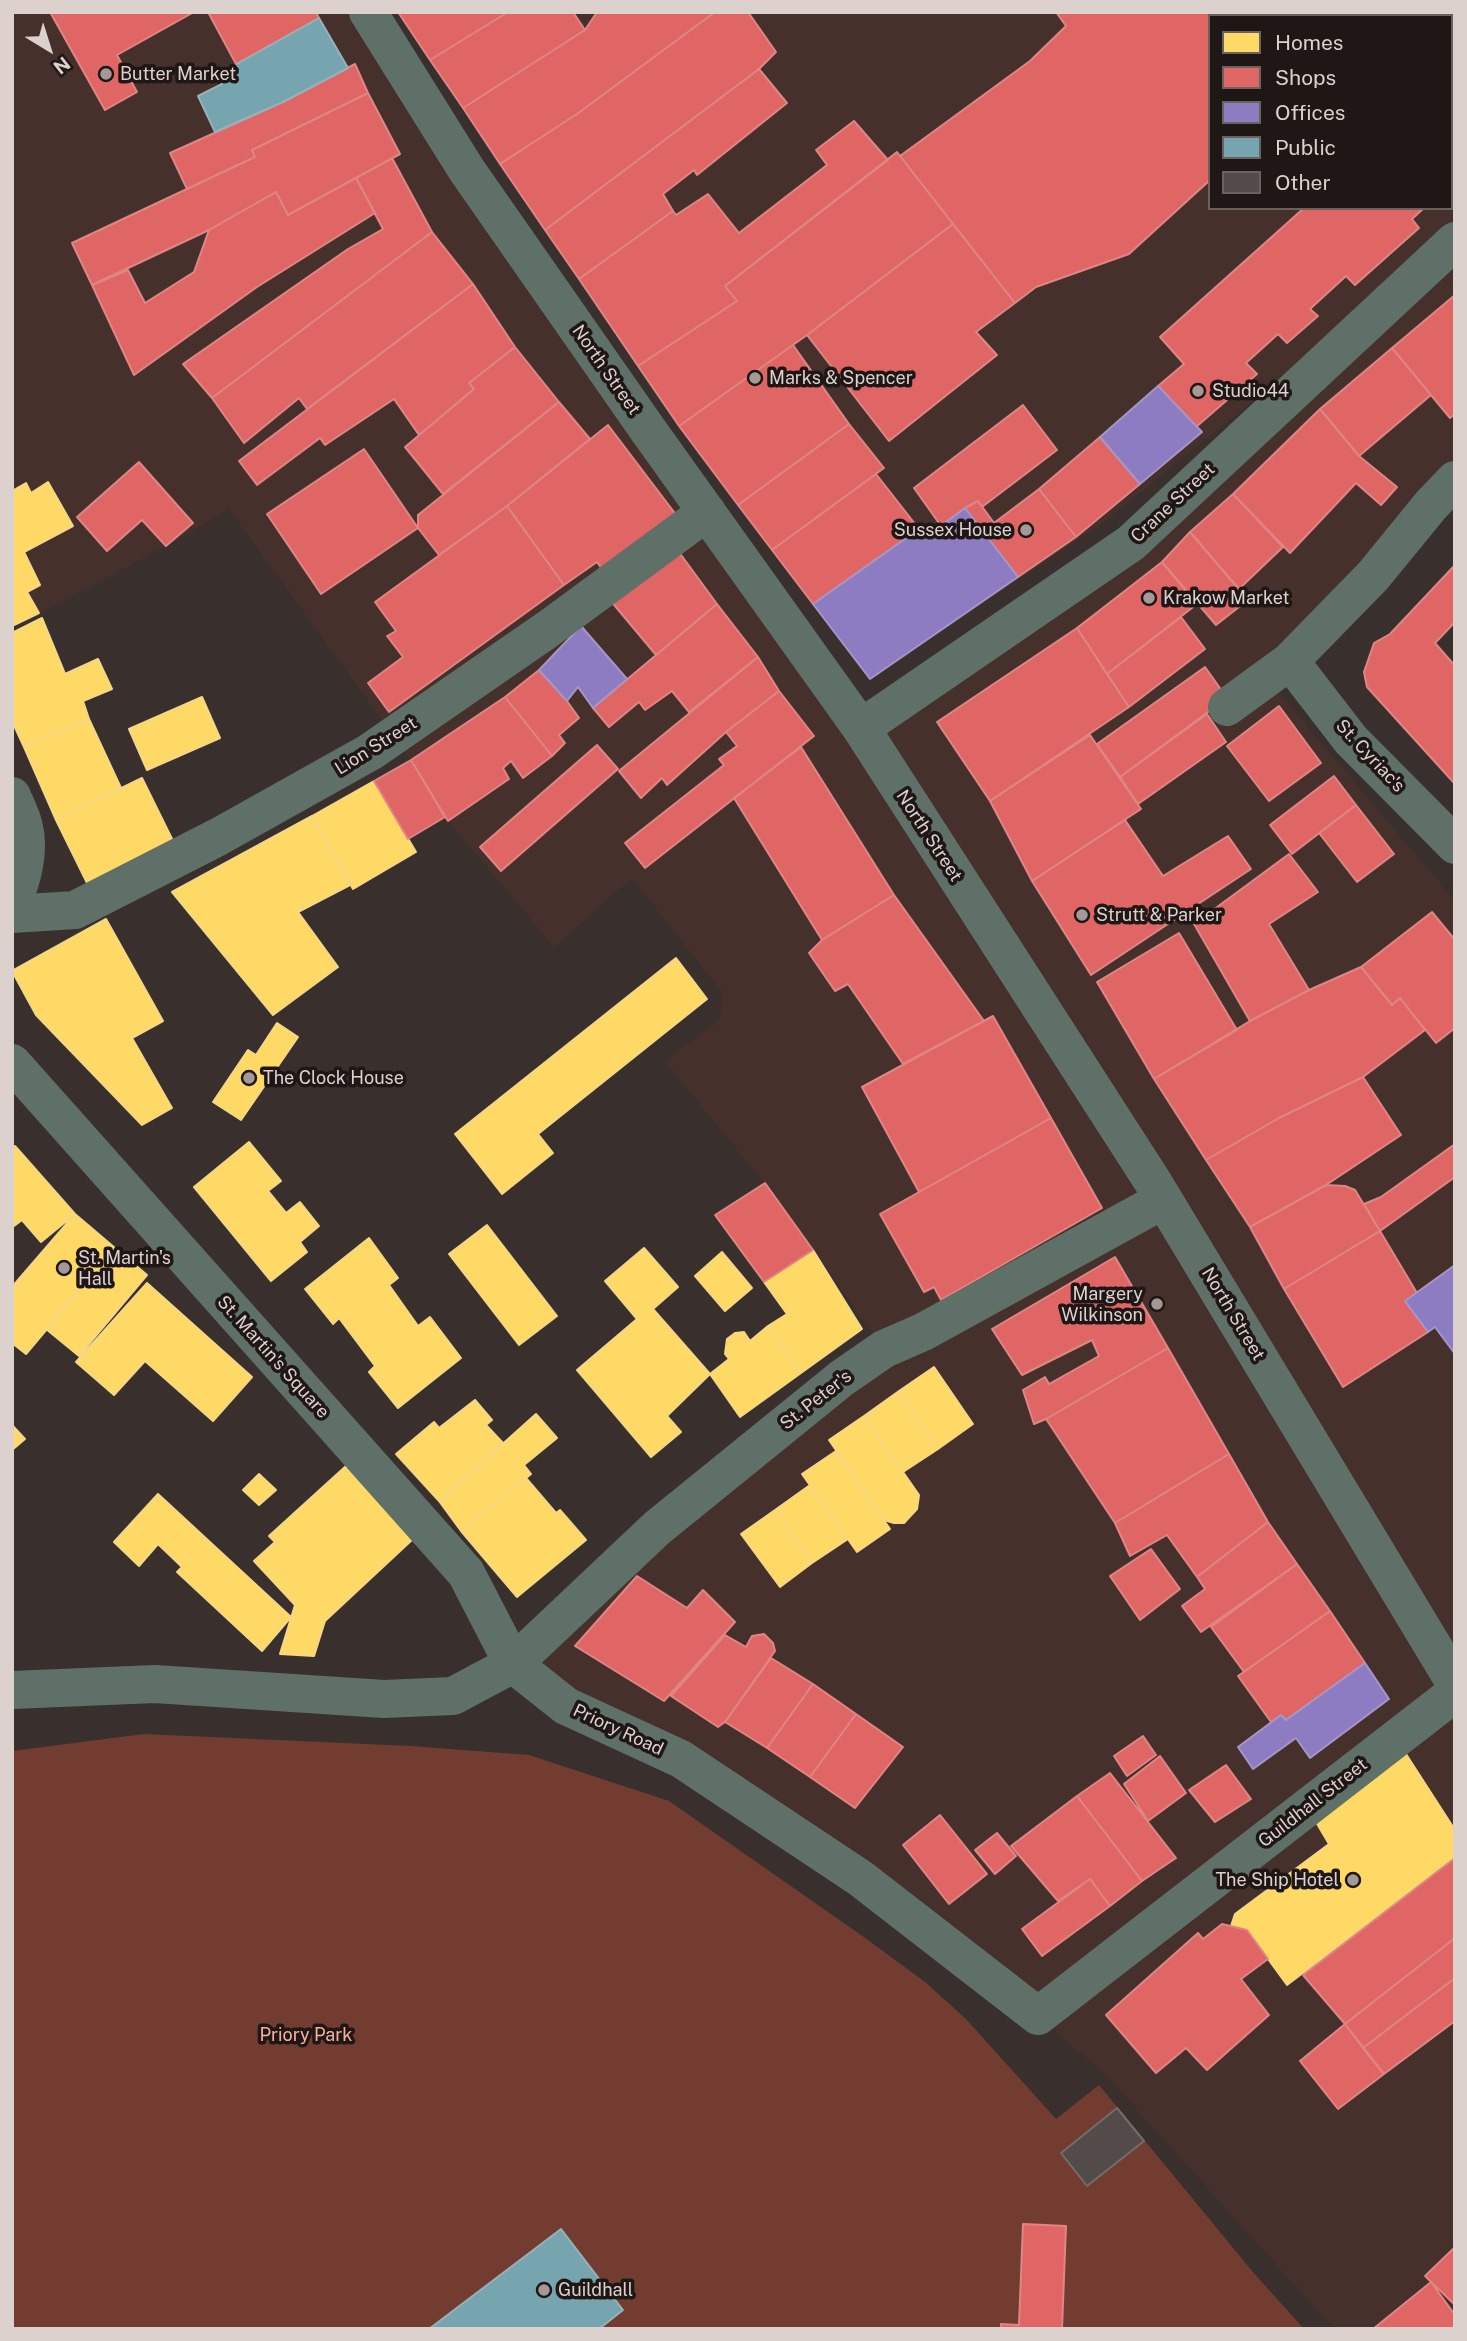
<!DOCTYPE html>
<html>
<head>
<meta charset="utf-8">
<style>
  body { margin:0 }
  #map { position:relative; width:1467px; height:2341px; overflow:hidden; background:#39302e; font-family:"Public Sans",sans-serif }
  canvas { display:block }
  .frame { position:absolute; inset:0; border:14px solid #ddd1ce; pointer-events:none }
  .legend { position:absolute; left:1208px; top:14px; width:245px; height:196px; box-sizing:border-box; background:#1f1715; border:2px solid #6b615f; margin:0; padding:9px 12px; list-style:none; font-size:21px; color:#ddd1ce }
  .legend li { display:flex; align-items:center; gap:14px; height:35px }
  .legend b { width:35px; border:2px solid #6b615f }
  .north { position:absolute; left:14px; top:14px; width:70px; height:70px; -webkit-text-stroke:5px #1f1715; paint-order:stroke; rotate:142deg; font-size:19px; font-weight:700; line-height:28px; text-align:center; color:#ddd1ce }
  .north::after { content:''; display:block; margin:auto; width:24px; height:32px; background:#ddd1ce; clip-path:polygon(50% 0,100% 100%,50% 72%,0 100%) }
</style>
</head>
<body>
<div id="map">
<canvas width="1467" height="2341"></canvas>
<div class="frame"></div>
<ul class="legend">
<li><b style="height:19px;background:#ffd966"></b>Homes</li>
<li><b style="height:19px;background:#e06666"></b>Shops</li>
<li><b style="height:19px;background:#8e7cc3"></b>Offices</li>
<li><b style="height:19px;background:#76a5af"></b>Public</li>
<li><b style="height:19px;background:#534b49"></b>Other</li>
</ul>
<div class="north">N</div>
</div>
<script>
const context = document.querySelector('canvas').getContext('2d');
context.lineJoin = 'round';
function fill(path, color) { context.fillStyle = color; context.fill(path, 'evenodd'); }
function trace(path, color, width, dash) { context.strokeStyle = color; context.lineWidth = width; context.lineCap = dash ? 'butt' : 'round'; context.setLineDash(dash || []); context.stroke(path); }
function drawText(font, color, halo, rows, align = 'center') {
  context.font = font + ' "Public Sans",sans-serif'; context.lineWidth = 7; context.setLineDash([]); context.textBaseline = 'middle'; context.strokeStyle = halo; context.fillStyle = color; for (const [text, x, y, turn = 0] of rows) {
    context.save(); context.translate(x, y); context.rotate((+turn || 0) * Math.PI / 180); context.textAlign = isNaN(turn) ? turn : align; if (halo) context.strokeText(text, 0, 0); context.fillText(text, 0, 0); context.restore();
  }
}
fill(new Path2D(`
  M12,12H368L861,728L1131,543L1455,250V478L1256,666L1455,901V2329H1334L1106,2075L1038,2016L513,1664L884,1349L773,1193L665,1062L720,1019L722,992L632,878L554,947L445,817L411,760L229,509L166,546L12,628Z
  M398,12H1329L1332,16H1210V208H1451V164L1455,169V237L1104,522L870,679L679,426Z`), '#46302b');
fill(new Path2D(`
  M144,1734L410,1746L529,1755L669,1801L861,1935L925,1982L966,2019L1056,2119L1099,2085L1252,2271L1304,2329H12V1751Z`), '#723c31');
const homes = new Path2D(`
  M1441,12H1455V134L1451,129V16H1437Z
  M48,482L73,526L24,552L40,585L27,592L39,613L12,626V491L26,483L31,493Z
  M42,618L65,674L98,659L112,689L83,701L89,719L24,747L12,721V633Z
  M202,697L220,738L147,770L129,729Z
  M89,719L121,788L56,820L24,747Z
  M142,778L176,847L90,889L56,820Z
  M374,781L416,852L353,889L312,816Z
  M312,816L350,885L298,912L338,967L273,1015L172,892Z
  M106,919L163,1021L132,1038L172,1108L142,1125L36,1015L12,971Z
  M676,958L707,999L538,1134L553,1153L502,1194L455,1134Z
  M277,1023L298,1037L241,1120L213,1102L248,1050L256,1055Z
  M249,1142L281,1181L268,1191L286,1213L300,1202L319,1226L300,1242L307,1252L271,1281L194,1187Z
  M15,1146L75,1214L41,1242L22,1220L14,1226L12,1224V1148Z
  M75,1214L115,1248L26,1354L12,1343V1287Z
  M487,1225L557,1316L519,1345L449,1254Z
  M369,1238L398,1278L389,1285L418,1326L430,1317L461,1358L398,1408L369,1372L375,1366L339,1318L333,1324L305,1289Z
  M115,1248L147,1275L79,1356L46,1329Z
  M644,1248L678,1287L653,1309L710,1374L667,1416L681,1432L651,1457L577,1370L637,1319L605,1281Z
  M813,1250L862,1329L801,1373L768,1326L787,1314L764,1282Z
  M722,1252L752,1288L725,1311L695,1276Z
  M147,1283L252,1377L213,1421L145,1361L114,1395L76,1362Z
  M768,1326L801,1373L740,1417L710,1374L729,1359L725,1354L727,1339L735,1333L744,1332L750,1341Z
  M934,1367L973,1424L938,1449L899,1391Z
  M899,1391L938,1449L903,1472L864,1416Z
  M475,1400L492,1420L486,1425L503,1443L439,1501L396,1454L434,1422L439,1428Z
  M536,1414L557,1438L524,1465L531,1474L461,1531L439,1501Z
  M864,1416L919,1495L917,1509L904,1523H894L884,1520L829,1440Z
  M12,1425L25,1439L12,1450Z
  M836,1451L890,1529L857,1552L802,1474Z
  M346,1466L413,1539L325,1621L314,1656L280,1654L295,1605L254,1561L275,1542L269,1536Z
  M259,1474L276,1490L259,1505L243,1490Z
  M526,1478L556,1513L560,1510L586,1540L517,1597L461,1531Z
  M810,1485L848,1539L812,1563L775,1510Z
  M158,1494L291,1617L262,1651L177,1572L182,1567L158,1544L139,1566L114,1542Z
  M775,1510L812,1563L780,1587L741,1534Z
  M1404,1751L1455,1830V1858L1287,1985L1247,1930L1231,1926L1235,1914L1329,1844L1316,1822Z`);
fill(homes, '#ffd966');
trace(homes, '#f5d785', 2);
const shops = new Path2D(`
  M50,12H194L117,55L137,92L105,110Z
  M208,12H316L319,18L236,64Z
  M398,12H508L430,60Z
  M508,12H573L585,30L463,108L430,60Z
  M597,12H715L577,114L500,164L463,108L585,30Z
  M715,12H748L776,52L759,69L545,230L500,164L577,114Z
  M1225,12L1228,16H1210V180L1129,254L1036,287L1015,303L900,156L1030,61L1066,26L1056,12Z
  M355,64L368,93L252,150L255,157L187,189L170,153L283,102Z
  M759,69L787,103L697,175L694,170L663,194L673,211L579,279L545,230Z
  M368,93L400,154L288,215L276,192L209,230L92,285L72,243L255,157L252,150Z
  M854,121L888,160L725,286L737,301L638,366L579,279L673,211L676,215L708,194L739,233L827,165L816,150Z
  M897,152L953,224L807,335L679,426L638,366L737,301L725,286Z
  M392,158L432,232L212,398L183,364L348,249L383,229L356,178Z
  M356,178L375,213L257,287L134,375L92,285L128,270L145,303L194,272L209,230L276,192L288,215Z
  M1304,208H1424L1412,219L1419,228L1355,285L1346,276L1310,309L1318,316L1287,343L1278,334L1246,363L1257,374L1196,427L1158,386L1184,364L1160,337Z
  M953,224L1015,303L976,332L997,355L889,441L807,335Z
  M432,232L473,284L307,409L299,398L244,443L212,398Z
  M473,284L515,347L469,383L474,389L419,435L394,399L325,445L320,438L257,485L239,461Z
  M1455,295V414L1450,418L1392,348Z
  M793,345L849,424L738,505L679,426Z
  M515,347L559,402L443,494L405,447L474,389L469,383Z
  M1392,348L1431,395L1359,456L1320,409Z
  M559,402L590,439L507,506L439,555L418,528V515Z
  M1023,405L1057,450L982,507L978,501L965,508L941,526L914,488Z
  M1320,409L1359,456L1397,487L1381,505L1356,483L1290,553L1233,494Z
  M849,424L884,468L772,550L738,505Z
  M608,425L677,516L604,572L597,562L564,585L507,506Z
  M1100,437L1140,484L1076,537L1039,489Z
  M364,449L418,528L321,594L267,514Z
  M139,462L193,523L166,546L142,520L107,551L77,517Z
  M876,474L919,529L813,604L772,550Z
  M1039,489L1076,537L1018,577L965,508L978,501L994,523Z
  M1233,494L1283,547L1239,589L1190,532Z
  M507,506L564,585L389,712L368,683L403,657L387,636L396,631L375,602Z
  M1190,532L1248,600L1216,625L1162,562Z
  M676,548L717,604L656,655L610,600Z
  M1162,562L1197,604L1107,674L1077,628Z
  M1455,565V622L1435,643L1455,666V784L1367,687L1364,672L1374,643L1390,634Z
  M717,604L758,657L689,712L672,691L645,710L639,702L609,727L593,708Z
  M1181,617L1205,649L1129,707L1107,674Z
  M1077,628L1129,707L990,801L937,722Z
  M758,657L779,691L726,732L667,785L662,778L641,798L619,771Z
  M1205,667L1227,698L1120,777L1097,744Z
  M539,670L567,701L579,718L559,735L565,743L552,756L505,697Z
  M779,691L814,736L645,868L625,843L724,765L719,759L737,746L726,732Z
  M505,697L552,756L523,778L511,761L503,768L509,779L448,821L411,760Z
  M1279,706L1321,763L1269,801L1227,746Z
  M1207,714L1226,742L1138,804L1120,777Z
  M1090,735L1141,809L1032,881L990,801Z
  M597,745L618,769L501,871L480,847Z
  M801,747L894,895L822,940L734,798Z
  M411,760L445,817L408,839L374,781Z
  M1334,776L1356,805L1292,854L1270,825Z
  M1356,805L1394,854L1357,882L1319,833Z
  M1125,820L1163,876L1228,836L1251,869L1091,975L1032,881Z
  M1289,854L1318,892L1269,924L1309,990L1250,1021L1194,924Z
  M894,895L984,1021L903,1064L848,984L835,991L809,953L822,940Z
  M1432,912L1455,940V1028L1436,1043L1400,998L1392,1005L1361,967Z
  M1179,933L1237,1030L1154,1079L1097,982Z
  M1361,967L1392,1005L1400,998L1425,1030L1363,1077L1279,1118L1206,1160L1154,1079L1250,1021L1309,990Z
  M993,1016L1051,1118L919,1192L862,1087Z
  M1363,1077L1401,1135L1326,1185L1250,1227L1206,1160L1279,1118Z
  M1051,1118L1102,1208L941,1300L934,1287L924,1292L880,1214Z
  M1455,1144V1177L1380,1231L1364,1204L1381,1197Z
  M765,1183L813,1250L764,1282L715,1215Z
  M1326,1185L1345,1186L1355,1190L1380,1231L1284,1289L1250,1227Z
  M1380,1231L1417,1293L1405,1301L1428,1332L1343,1387L1284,1289Z
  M1115,1257L1168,1348L1046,1419L1034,1424L1023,1390L1045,1377L1049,1384L1099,1356L1092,1340L1022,1375L992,1329Z
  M1168,1348L1229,1454L1115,1523L1046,1419Z
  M1229,1454L1268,1522L1197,1577L1167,1535L1130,1556L1115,1523Z
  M1268,1522L1297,1564L1201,1632L1182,1606L1205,1589L1197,1577Z
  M1151,1549L1180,1589L1140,1620L1110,1576Z
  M1297,1564L1330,1611L1244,1672L1211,1627Z
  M637,1576L687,1608L703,1590L735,1622L664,1701L575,1646Z
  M1330,1611L1365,1663L1286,1720L1281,1715L1271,1722L1238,1676Z
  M764,1634L773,1643L775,1651L725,1722L718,1727L671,1696L725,1635L746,1647L752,1636Z
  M771,1658L813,1684L767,1748L725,1722Z
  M813,1684L856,1714L810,1777L767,1748Z
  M856,1714L903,1747L855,1808L810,1777Z
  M1143,1736L1156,1755L1127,1776L1114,1756Z
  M1160,1756L1186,1793L1148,1821L1124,1784Z
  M1226,1765L1251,1799L1215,1822L1189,1790Z
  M1110,1773L1176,1858L1142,1881L1077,1796Z
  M1077,1796L1142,1881L1110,1906L1090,1879L1058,1901L1011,1846Z
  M940,1815L987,1874L949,1904L903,1845Z
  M997,1833L1016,1856L995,1874L975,1850Z
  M1455,1858V1938L1345,2024L1303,1975Z
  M1090,1879L1110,1906L1042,1956L1022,1929Z
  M1222,1924L1247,1930L1268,1959L1241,1979L1269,2015L1207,2070L1186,2048L1156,2073L1106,2015L1198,1933L1203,1939Z
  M1455,1938V1978L1363,2048L1345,2024Z
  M1455,1978V2021L1384,2074L1363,2048Z
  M1345,2024L1384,2074L1338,2109L1300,2061Z
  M1023,2224L1066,2226L1062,2329H1001V2324L1019,2325Z
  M1455,2247V2305L1425,2276Z
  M1431,2282L1455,2315V2326L1452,2329H1373Z`);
fill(shops, '#e06666');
trace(shops, '#df8685', 2);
const offices = new Path2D(`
  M1158,386L1202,432L1140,484L1100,437Z
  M965,508L1018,577L870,679L813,604L919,529L925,538Z
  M581,626L627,679L593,708L578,687L567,701L539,670Z
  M1455,1265V1354L1435,1327L1428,1332L1405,1301Z
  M1365,1663L1389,1699L1310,1758L1296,1738L1253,1769L1238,1747L1281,1715L1286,1720Z`);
fill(offices, '#8e7cc3');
trace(offices, '#a696c6', 2);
const public = new Path2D(`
  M319,18L348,68L283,102L215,132L198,96L222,84L219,74Z
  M561,2229L623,2310L599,2329H429Z`);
fill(public, '#76a5af');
trace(public, '#95b2b8', 2);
const building = new Path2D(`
  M1117,2108L1144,2141L1087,2186L1061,2153Z`);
fill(building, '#534b49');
trace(building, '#746c6a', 2);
trace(new Path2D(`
  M368,12L466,169L648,430L861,728L1153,1182L1455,1683
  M1331,12L1334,16
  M1375,16L1379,12
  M1451,164L1455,168
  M1290,661L1351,740L1455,845
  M1227,707L1290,661L1373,576L1431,505L1455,480
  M861,728L1131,543L1455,241
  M12,796C16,806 22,817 24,827C30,851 22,881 12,903
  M12,914L75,910L218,837L370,752L548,629L707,512
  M12,1063L466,1573L513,1664L566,1706L681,1759L860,1878L1038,2016L1455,1693
  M12,1690L155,1684L384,1699L453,1696L513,1664L657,1528L842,1378L884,1349L923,1332L1163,1200`), '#5e7067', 38);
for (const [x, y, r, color] of [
  [106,74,7,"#a49996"],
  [755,378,7,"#a49996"],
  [1198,391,7,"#a49996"],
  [1026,530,7,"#a49996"],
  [1149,598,7,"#a49996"],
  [1082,915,7,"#a49996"],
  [249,1078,7,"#a49996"],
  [64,1268,7,"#a49996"],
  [1157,1304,7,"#a49996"],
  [1353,1880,7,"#a49996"],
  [544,2290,7,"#a49996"]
]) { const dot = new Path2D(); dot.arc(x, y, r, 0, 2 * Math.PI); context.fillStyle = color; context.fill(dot); trace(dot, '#1f1715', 2.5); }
drawText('18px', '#ddd1ce', '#1f1715', [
  ["Butter Market",120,74],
  ["Marks & Spencer",769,378],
  ["Studio44",1212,391],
  ["Sussex House",1012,530,"right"],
  ["Krakow Market",1163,598],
  ["Strutt & Parker",1096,915],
  ["The Clock House",263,1078],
  ["St. Martin's",78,1258],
  ["Hall",78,1279],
  ["Margery",1143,1294,"right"],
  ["Wilkinson",1143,1315,"right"],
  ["The Ship Hotel",1339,1880,"right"],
  ["Guildhall",558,2290]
], 'left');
drawText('18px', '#ddd1ce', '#1f1715', [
  ["North Street",606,370,55],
  ["Crane Street",1173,503,-43],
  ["Lion Street",376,746,-32],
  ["St. Cyriac's",1370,756,47],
  ["North Street",929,836,57],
  ["North Street",1233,1314,59],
  ["St. Martin's Square",273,1357,48],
  ["St. Peter's",816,1400,-38],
  ["Priory Road",618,1730,25],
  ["Guildhall Street",1313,1803,-38]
]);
drawText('18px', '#faaf9e', '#1f1715', [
  ["Priory Park",306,2035]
]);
</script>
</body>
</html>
